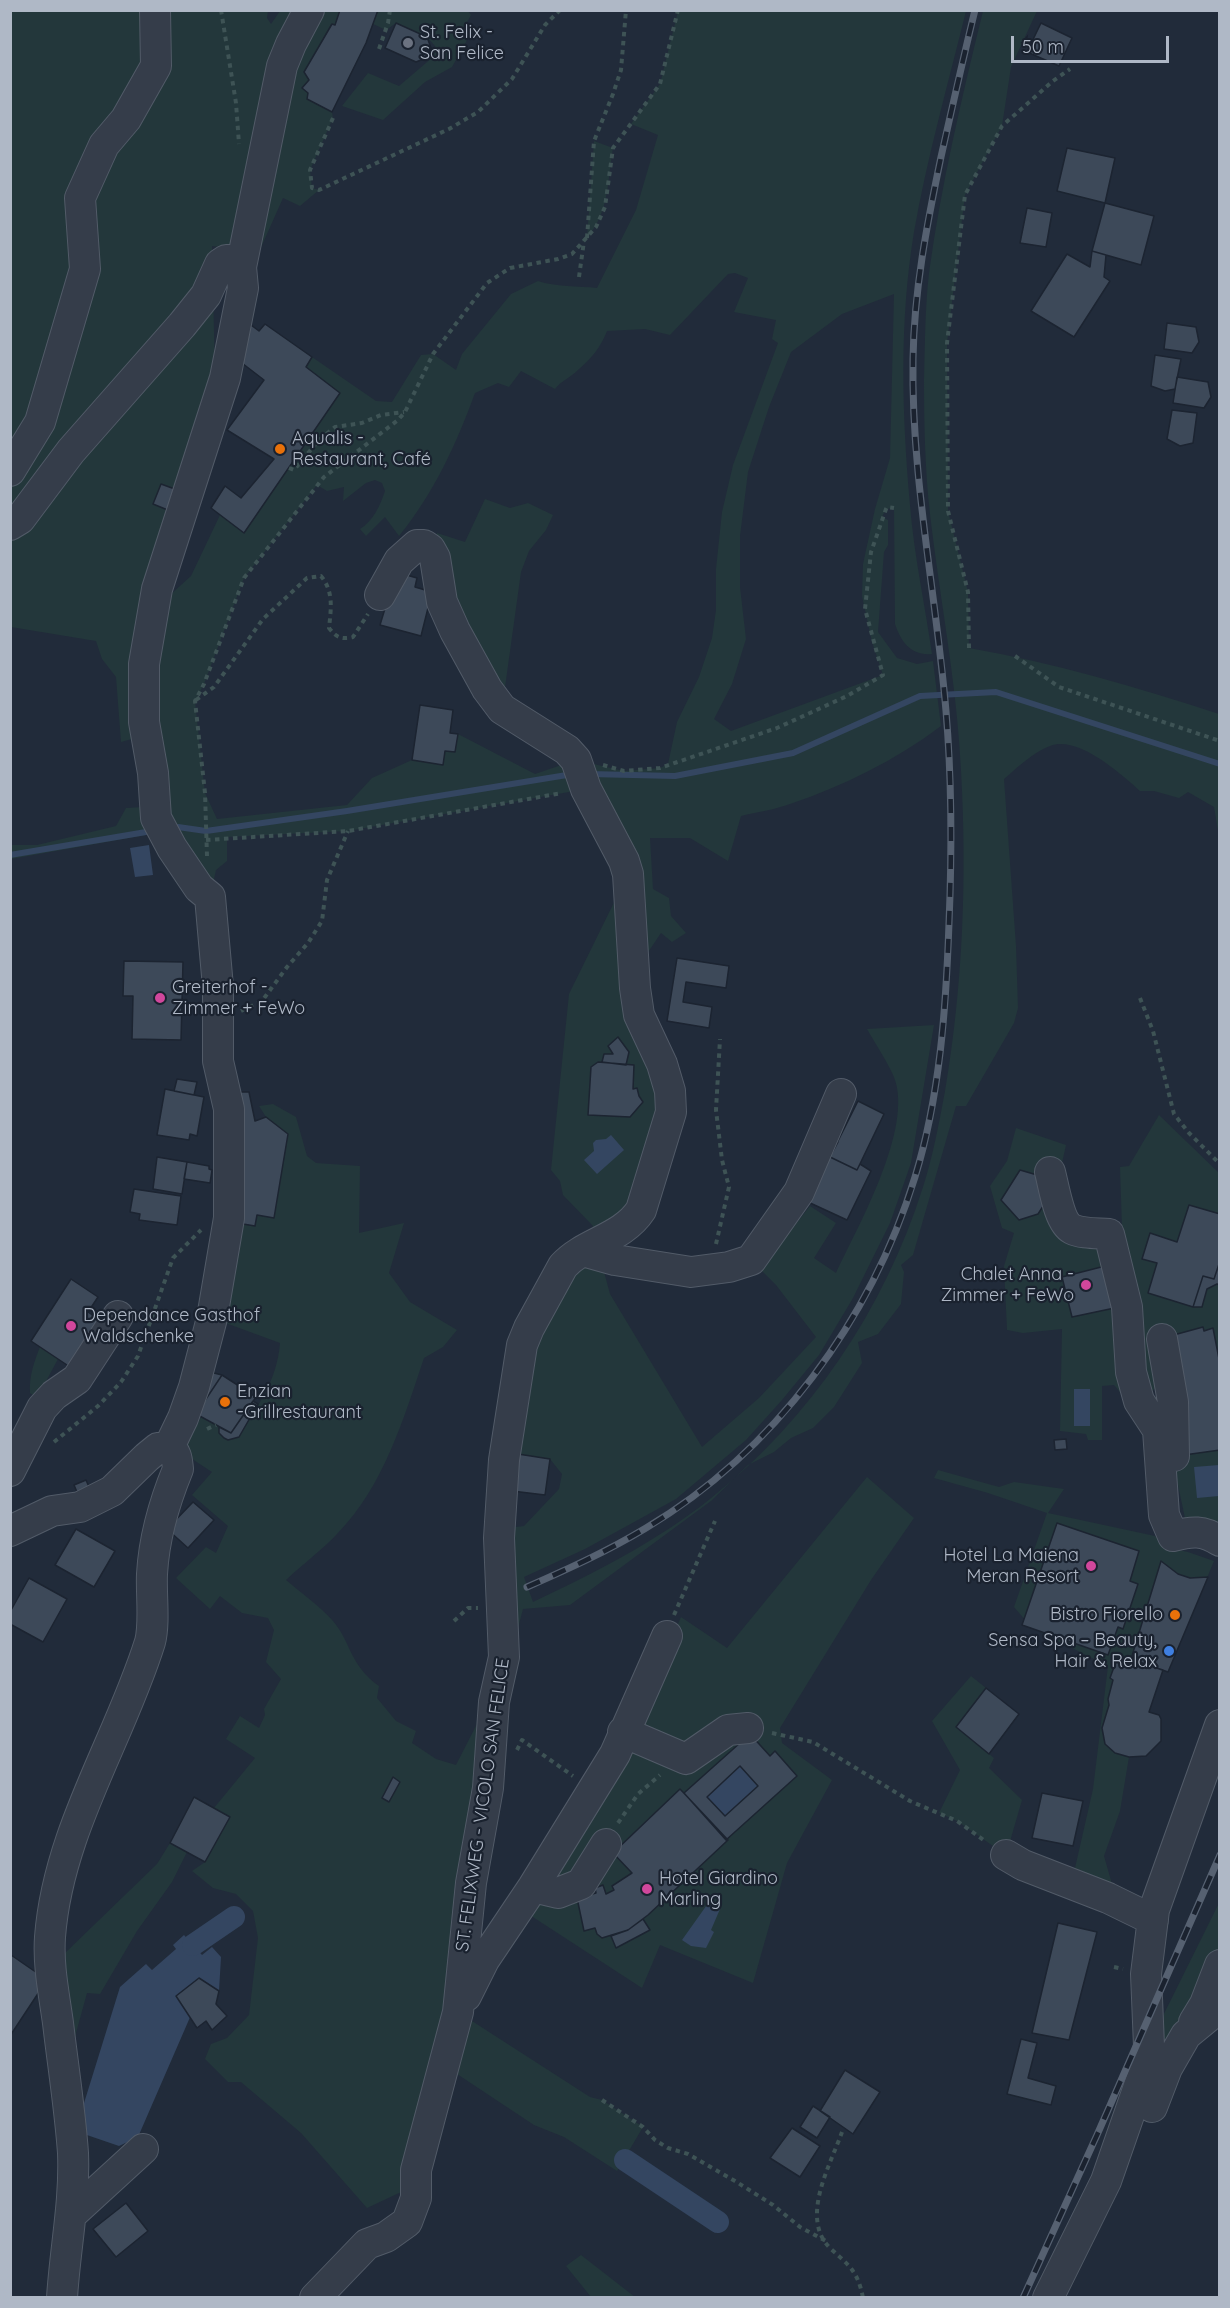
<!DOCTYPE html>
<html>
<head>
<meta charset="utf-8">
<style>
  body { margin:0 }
  #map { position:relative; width:1230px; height:2308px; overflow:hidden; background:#212b3a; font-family:Quicksand,sans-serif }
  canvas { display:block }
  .frame { position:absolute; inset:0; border:12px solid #afb8c6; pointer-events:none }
  .scale { position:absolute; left:1011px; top:36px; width:158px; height:27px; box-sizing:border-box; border:3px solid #afb8c6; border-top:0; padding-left:8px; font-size:18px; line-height:21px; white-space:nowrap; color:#afb8c6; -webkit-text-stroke:4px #1a222f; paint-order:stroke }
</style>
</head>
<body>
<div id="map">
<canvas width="1230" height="2308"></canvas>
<div class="frame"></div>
<div class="scale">50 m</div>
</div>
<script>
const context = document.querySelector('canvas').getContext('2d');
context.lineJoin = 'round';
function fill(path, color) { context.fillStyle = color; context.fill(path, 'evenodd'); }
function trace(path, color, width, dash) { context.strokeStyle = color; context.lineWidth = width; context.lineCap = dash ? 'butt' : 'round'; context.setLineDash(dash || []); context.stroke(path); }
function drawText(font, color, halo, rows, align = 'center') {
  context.font = font + ' Quicksand,sans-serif'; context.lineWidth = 4.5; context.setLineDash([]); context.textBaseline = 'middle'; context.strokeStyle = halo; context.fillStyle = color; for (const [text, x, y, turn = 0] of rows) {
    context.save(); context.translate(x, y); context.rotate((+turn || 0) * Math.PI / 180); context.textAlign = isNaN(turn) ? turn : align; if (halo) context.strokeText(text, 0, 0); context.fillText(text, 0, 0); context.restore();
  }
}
fill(new Path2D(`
  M11,11H268L267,18L271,24L280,11H302L237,249L212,246L215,376L170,595L191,576L220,515L244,533L340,393L306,367L312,357L376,401L392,402L421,355L433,354L456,370L462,354L511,294L538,281C555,287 579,286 597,288L636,210L658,135L631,124L660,84L678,11H966C948,84 927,158 914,232C899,322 902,415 910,505C914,555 925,605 932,654C911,656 901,642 895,624L894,508L886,509L882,517L888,520V545L884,552L878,632L897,658L917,664L933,661L941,726C896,760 843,786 790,804C774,810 757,812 741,816L728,861L690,838H650L653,889L669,898L671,916L686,933L672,942L661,933L634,973L670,1091L641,1210L600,1257L610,1294L702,1447L759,1398L816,1337L776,1285L751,1260L779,1245L810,1206L836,1223L814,1258L836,1273C858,1226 914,1128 894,1077C887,1061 876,1045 867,1029L934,1025L911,1163L890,1223L853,1298L819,1355L782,1400L746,1440L676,1499L585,1549L524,1577L533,1602C594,1573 656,1542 710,1499C811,1418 884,1310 923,1187C933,1156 939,1123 945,1091C963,986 967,877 961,771C957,684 940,600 930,514C925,470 924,424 924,380C925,345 925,307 929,273C941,185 962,97 983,11H1037L1011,67L1002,126L965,195L947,343L948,511L968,592L969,648C1054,663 1137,687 1219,714V837L1214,807L1188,792L1179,798L1154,791H1140C1121,774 1078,735 1050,746C1033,752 1017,768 1004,779L1016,946L1018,1008L1014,1023L966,1106H956L913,1255L901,1265L904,1272L901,1304L878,1334L858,1342L862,1363L834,1407L813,1428L791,1438L774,1452L748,1465L711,1501L570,1605L523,1609L512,1651L508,1528L524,1526L559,1489L562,1474L550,1459L518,1454L519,1361L583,1251L593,1226L563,1195L560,1181L551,1170L569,994L628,874L586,789L348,831L227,837V861L216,870L210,897L157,833L11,859V845H37L116,826L126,808L144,807L146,735L121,742L116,677L102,659L96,641L11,627ZM735,273L748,278L734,312L776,320L772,339L778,343L733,465L722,512L716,569V610L712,638L699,677L677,722L668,764L660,768L624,771L576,760L535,774L458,734L455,752L445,751L443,765L412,760L372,778L347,805L217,819L205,793L195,701L204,684L244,578L317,485L327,491L344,487L343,501L366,483L375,480L382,483L385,491C380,506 373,521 360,529L366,536L385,517L399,536C434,493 456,445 475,393L498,383L509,387L521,371L555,389C562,380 570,378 578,370C591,359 601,347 607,331L645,329L670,335L728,274ZM894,294L890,458L875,509L863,564L862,596L872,642L883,675L731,731L714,719L732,684L746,639L740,587V536L748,472L769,407L791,352L842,314Z
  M309,11H340L335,25L331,24L305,72L309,80L302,88L308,93L307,99L332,112L333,118L310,170L312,188L319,190L300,206L283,198L243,288Z
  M378,11H468L471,15L464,28L471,33L452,67L425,82L383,120L342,106L368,73L399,86L433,57L435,46L427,37L396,23L386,30L373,24Z
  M594,141L613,148C607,182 610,210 587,238Z
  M485,499L510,508L528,503L553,515L546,530L529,551L521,572L502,709L435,558L437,533L465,542Z
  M273,1104L296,1117L307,1156L316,1163L360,1166L359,1233L404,1223L389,1273L410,1302L457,1330L443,1347L424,1358C403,1420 384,1486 337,1534C322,1550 303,1564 286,1580C301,1593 319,1605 333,1621C351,1642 350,1666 379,1686L377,1698L396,1721L416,1731L412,1743L436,1759L456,1765L478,1722L493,1716L458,2012L590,2097L602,2100L643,2127L617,2171L564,2137L534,2125L445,2066L416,2185L367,2208L301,2133L241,2082H228L205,2059L211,2044L227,2038L249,2015L258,1938L253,1911L236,1894L213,1888L192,1871L205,1862L230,1817L214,1808L255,1758L226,1739L240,1716L259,1728L265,1715L264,1709L281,1679L266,1662L274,1630L268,1618L242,1613L220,1596L210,1609L176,1578L206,1547L216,1553L228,1526L192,1495L212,1472L189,1457L183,1450L201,1417L219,1427V1433C226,1440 230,1441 239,1436C258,1405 277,1381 280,1343L212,1318L237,1223L254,1226L257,1215L274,1217L288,1135L266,1117L259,1106Z
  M1159,1115L1219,1173V1526L1185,1518L1157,1387L1139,1401L1130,1404L1114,1385L1102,1386V1440H1088L1086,1434L1060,1431L1062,1329L1023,1333L1007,1330L1004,1266L1014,1233L1002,1228L990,1186L1007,1161L1016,1128L1066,1145L1059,1177L1079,1219L1122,1229L1120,1167L1129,1166Z
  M40,1347L58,1359L37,1398L30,1393C29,1376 34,1362 40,1347Z
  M938,1470L999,1487L1014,1482L1064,1489L1048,1513L1155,1536L1165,1547L1188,1552L1214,1561L1168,1672L1163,1671L1149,1712L1159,1715L1161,1719V1741L1146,1756L1129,1757L1120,1811L1104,1856L1112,1884L1075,1868L1093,1789L1108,1666L1032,1628L1014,1607L1047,1513L988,1493L934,1478Z
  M867,1477L914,1518L871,1580L780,1728L782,1743L832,1780L787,1863L753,1983L660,1945L642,1988L519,1908L629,1735L681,1617L727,1648Z
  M971,1676L986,1688L956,1727L994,1758L989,1768L1022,1800L1006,1855L957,1821L939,1813L960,1770L932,1721Z
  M170,1843L187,1852L172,1882L137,1931L100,1994L87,1993L73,2044L63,1970L65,1953L157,1864Z
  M1219,1903V1965L1174,2056L1149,2044Z
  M581,2255L635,2297H591L566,2266Z`), '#23373b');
fill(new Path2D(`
  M149,845L153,875L135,877L130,848Z
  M611,1135L624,1150L597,1174L584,1160L594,1151L593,1143L596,1140L606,1139Z
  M1074,1389H1090V1426H1074Z
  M1219,1465V1496L1197,1498L1194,1467Z
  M740,1766L758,1786L725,1816L707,1797Z
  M709,1902L720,1909L711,1930L714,1932L706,1948L691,1946L682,1940Z
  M184,1935L202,1955L212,1947L221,1957L219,1991L199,1978L176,1996L191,2015L138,2137L119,2146L84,2134L80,2116L120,1987L146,1964L152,1970L176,1949L173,1945Z`), '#344661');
trace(new Path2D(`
  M589,774L675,776L793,753L920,696L996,692L1220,764
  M171,828L178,827L206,831L347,811L573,774
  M10,855L152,831`), '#344661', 6);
trace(new Path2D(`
  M193,1945L234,1917
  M625,2160L718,2222`), '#344661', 22);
const building = new Path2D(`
  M340,10H378L366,43L332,112L307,99L308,93L302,88L309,80L304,72L332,24L335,25Z
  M396,23L427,37L431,48L426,58L416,62L385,48Z
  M1041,23L1072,38L1059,66L1027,52Z
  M1067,148L1115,158L1105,203L1057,191Z
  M1105,203L1154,216L1141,265L1092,251Z
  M1027,208L1052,213L1046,247L1020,243Z
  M1092,251L1106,255L1104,277L1110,281L1074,337L1031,311L1067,254L1090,267Z
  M1167,323L1196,327L1199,342L1192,353L1164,349Z
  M265,324L312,357L306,367L340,393L244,533L211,508L225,486L241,498L274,459L227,430L264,380L238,360L251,325L259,331Z
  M1155,355L1181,359L1175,389L1165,391L1151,386Z
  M1177,377L1208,382L1211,397L1204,408L1173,403Z
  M1172,410L1197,413L1193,443L1180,446L1167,439Z
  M161,484L183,492L175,513L153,504Z
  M396,572L417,578L415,587L432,592L421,636L380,625Z
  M420,705L453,710L450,733L458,734L455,752L445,751L443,765L412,760Z
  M677,958L729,966L726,988L686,982L683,1002L712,1007L709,1028L667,1021Z
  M124,961L183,962L181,1040L132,1039L133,996H123Z
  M618,1037L629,1052L626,1065L602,1062L604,1054H613L608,1046Z
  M598,1062L634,1065L633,1089L637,1088L639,1096L643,1102L630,1117L588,1115L591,1067Z
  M177,1079L197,1082L194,1095L174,1091Z
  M165,1089L204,1097L197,1136L190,1134L189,1140L157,1135Z
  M235,1092H249L255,1121L266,1117L288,1134L274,1218L257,1215L255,1226L237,1223Z
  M858,1101L884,1114L857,1170L830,1157Z
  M838,1142L830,1157L857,1170L860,1164L871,1171L847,1220L808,1202L827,1144Z
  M157,1157L187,1162L182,1194L153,1189Z
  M187,1162L209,1166V1169L212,1170L210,1183L184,1179Z
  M1020,1170L1044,1177L1049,1197L1038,1214L1019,1220L1001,1200Z
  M134,1189L181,1196L177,1225L139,1220L140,1214L130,1212Z
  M1189,1205L1220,1214V1261L1214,1279L1203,1276L1193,1307L1148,1293L1157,1263L1142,1259L1150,1233L1177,1242Z
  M1220,1261V1285L1217,1284L1207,1289L1202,1307H1193L1203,1276L1214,1279Z
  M1113,1264L1124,1306L1072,1317L1062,1277Z
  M71,1279L98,1297L88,1312L104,1323L73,1369L31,1341Z
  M1203,1327L1204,1331L1213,1328L1220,1364V1450L1184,1455L1170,1336Z
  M206,1371L222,1375L198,1411Z
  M222,1375L256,1397L231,1433L196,1414Z
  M253,1401L258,1404L239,1437L228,1440L224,1438L219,1433V1427L231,1433Z
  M1066,1439L1067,1449L1055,1450L1054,1440Z
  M518,1454L550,1459L545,1495L512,1491Z
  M86,1480L89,1487L77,1492L74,1485Z
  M193,1502L214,1520L188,1548L167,1529Z
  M1057,1523L1139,1551L1130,1581L1138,1584L1123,1629L1118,1627L1108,1655L1022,1625Z
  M76,1529L115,1551L94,1587L55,1565Z
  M1161,1561L1178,1574L1190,1578L1208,1577L1168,1672L1131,1659Z
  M29,1578L67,1599L43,1642L10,1624V1612Z
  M1118,1656L1163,1670L1149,1712L1159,1715L1161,1719V1741L1146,1756L1129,1757L1115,1753L1105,1744L1102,1728L1109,1705L1108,1699L1113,1680L1110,1678Z
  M986,1688L1019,1714L989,1754L956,1727Z
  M750,1734L770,1756L775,1751L797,1776L726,1840L684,1793ZM740,1766L758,1786L725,1816L707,1797Z
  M393,1777L400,1782L389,1802L382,1798Z
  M680,1789L728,1840L648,1915L628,1930L602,1938L597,1934L595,1928L584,1931L577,1898L596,1893L595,1888L603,1885L606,1894L614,1890L612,1886L632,1873L613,1853Z
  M1042,1793L1083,1801L1073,1846L1032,1838Z
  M194,1797L230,1817L205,1862L170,1843Z
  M643,1919L650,1930L616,1948L611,1936L628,1930Z
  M1058,1923L1097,1932L1069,2040L1032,2033Z
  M11,1955L40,1975L41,1989L10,2036Z
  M199,1978L219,1991L216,2004L227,2016L212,2030L206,2021L197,2028L176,1996Z
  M1021,2039L1037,2043L1028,2078L1056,2086L1051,2105L1007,2094Z
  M845,2070L880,2092L853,2134L820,2111Z
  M813,2106L830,2117L817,2138L800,2127Z
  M792,2128L820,2146L800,2177L770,2158Z
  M126,2203L148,2231L116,2257L93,2229Z`);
fill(building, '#3d4959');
trace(building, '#1c2431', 1.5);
const minor = new Path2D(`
  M10,471L40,422L85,269L80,198L104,145L126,119L156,66L155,10
  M10,525L20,519L71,451L182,325L206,295L220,264L226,260H235L241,267
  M1050,1172C1054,1187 1059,1222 1072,1229C1082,1234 1098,1233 1109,1234L1127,1307L1131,1372L1139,1401L1158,1430L1164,1515L1173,1536C1192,1531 1203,1530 1220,1541
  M583,1251L615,1260L691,1272L729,1267L751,1260L799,1192L841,1094
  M1162,1339L1173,1402L1174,1456
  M10,1471L42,1408L54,1395L77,1379L118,1316
  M10,1531L52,1511L80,1507L112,1491L147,1457L158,1448L169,1447
  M623,1732L686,1759L728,1730L748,1728
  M1006,1855L1023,1865L1108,1898L1153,1920
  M533,1887L558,1893L581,1884L606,1844
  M466,1996L484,1960L533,1887L615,1754L667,1636
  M1194,2022L1205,2004L1220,1965
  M1152,2107L1167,2068L1186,2035L1220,2007
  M72,2214L143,2149
  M62,2298C65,2249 75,2202 73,2153C70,2110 63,2066 58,2023C54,1994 48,1966 50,1937C58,1831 119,1741 150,1642C155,1623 151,1594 152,1574C154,1538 164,1503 178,1469C177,1460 177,1453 169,1447L183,1418L194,1387L212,1318L229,1218V1109L218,1061V987L210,897L199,888L172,848L156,818L153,773L144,722V664L157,589L225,378L243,288L241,267L282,66L291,44L309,10
  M315,2298L367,2244L386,2237L407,2222L416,2198V2170L458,2012L471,1883L488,1788L494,1702L504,1657L499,1538L504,1460L522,1345L529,1328L563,1266C585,1242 622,1239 641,1210L671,1112L670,1091L662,1064L639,1015L635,988L628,874L624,861L586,789L576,760L567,750L502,709L487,689L455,631L442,602L435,558L430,549L424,545H417L399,561L380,595
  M1048,2298L1106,2181L1145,2069L1149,2046L1146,1974L1154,1910L1220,1725`);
trace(minor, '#525b68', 32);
trace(new Path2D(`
  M221,10L236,103L239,144
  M1037,11V10
  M379,49L388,23L390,10
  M333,118L310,170L312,188L319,190L449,129L478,112L512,79L545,25L560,10
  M587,238L594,141L613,94L621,70L626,10
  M579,277L584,241
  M289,468L294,470L319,440L335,427L362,423L381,415L404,412
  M969,648L968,592L948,511L947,343L965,195L1002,126L1053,81L1070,69
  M1015,656L1059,687L1220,741
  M196,700L214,687L263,619L307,578L321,576C334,592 331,609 329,628C336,637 341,640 353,637L368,614
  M603,765L624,771L660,768L777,728L847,696L883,675L865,609L871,552L886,509L887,507L894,508
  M206,840L348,831L562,793
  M207,856L205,793L195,701L204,684L244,578L324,477L398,420L405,412L433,354L487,283L510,268L558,259L572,254L596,227L605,207L613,148L660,84L678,10
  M1140,998L1153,1031L1174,1114L1189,1133L1220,1164
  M241,1011L262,1001L287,967L308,943L322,921L327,880L348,831
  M716,1244L729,1187L722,1160L716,1110L720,1039
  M207,1429L216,1425
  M54,1442L98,1406L121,1382L138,1356L173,1258L201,1230
  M674,1615L715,1521
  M454,1621L468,1608H478
  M772,1733L813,1742L910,1801L957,1821L985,1841
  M517,1750L522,1740L573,1776
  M618,1823L638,1794L660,1775
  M1114,1967L1123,1969
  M602,2100L643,2127L655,2140L668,2148L688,2154L735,2181L773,2205L800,2227L826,2241
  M842,2132C830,2166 799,2219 831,2249C850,2266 858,2272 863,2298`), '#3e5355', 4, [4.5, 4.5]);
trace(minor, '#353d4a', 30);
const rail = new Path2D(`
  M527,1587C568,1569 608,1551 646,1528C775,1451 871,1320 915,1177C940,1096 946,1008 949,923C952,852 952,782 946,711C936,593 911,477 913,359C914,290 927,224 941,157C952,108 963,59 975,10
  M1023,2298L1097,2135L1220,1855`);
trace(rail, '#566171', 7);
trace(rail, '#1a222f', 4.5, [14]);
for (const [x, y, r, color] of [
  [408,43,6,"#6b7280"],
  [280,449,6,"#e8710a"],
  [160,998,6,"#d1479c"],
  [1086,1285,6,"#d1479c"],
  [71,1326,6,"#d1479c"],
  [225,1402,6,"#e8710a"],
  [1091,1566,6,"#d1479c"],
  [1175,1615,6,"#e8710a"],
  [1169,1651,6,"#3f7fe0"],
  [647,1889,6,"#d1479c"]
]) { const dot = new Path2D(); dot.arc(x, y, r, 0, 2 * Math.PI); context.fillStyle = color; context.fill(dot); trace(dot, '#1a222f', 2); }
drawText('18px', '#afb8c6', '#1a222f', [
  ["St. Felix -",420,33],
  ["San Felice",420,54],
  ["Aqualis -",292,439],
  ["Restaurant, Café",292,460],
  ["Greiterhof -",172,988],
  ["Zimmer + FeWo",172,1009],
  ["Chalet Anna -",1074,1275,"right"],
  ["Zimmer + FeWo",1074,1296,"right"],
  ["Dependance Gasthof",83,1316],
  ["Waldschenke",83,1337],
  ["Enzian",237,1392],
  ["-Grillrestaurant",237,1413],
  ["Hotel La Maiena",1079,1556,"right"],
  ["Meran Resort",1079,1577,"right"],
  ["Bistro Fiorello",1163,1615,"right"],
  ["Sensa Spa – Beauty,",1157,1641,"right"],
  ["Hair & Relax",1157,1662,"right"],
  ["Hotel Giardino",659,1879],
  ["Marling",659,1900]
], 'left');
drawText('18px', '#afb8c6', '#1a222f', [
  ["ST. FELIXWEG - VICOLO SAN FELICE",483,1805,-82]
]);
</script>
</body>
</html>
